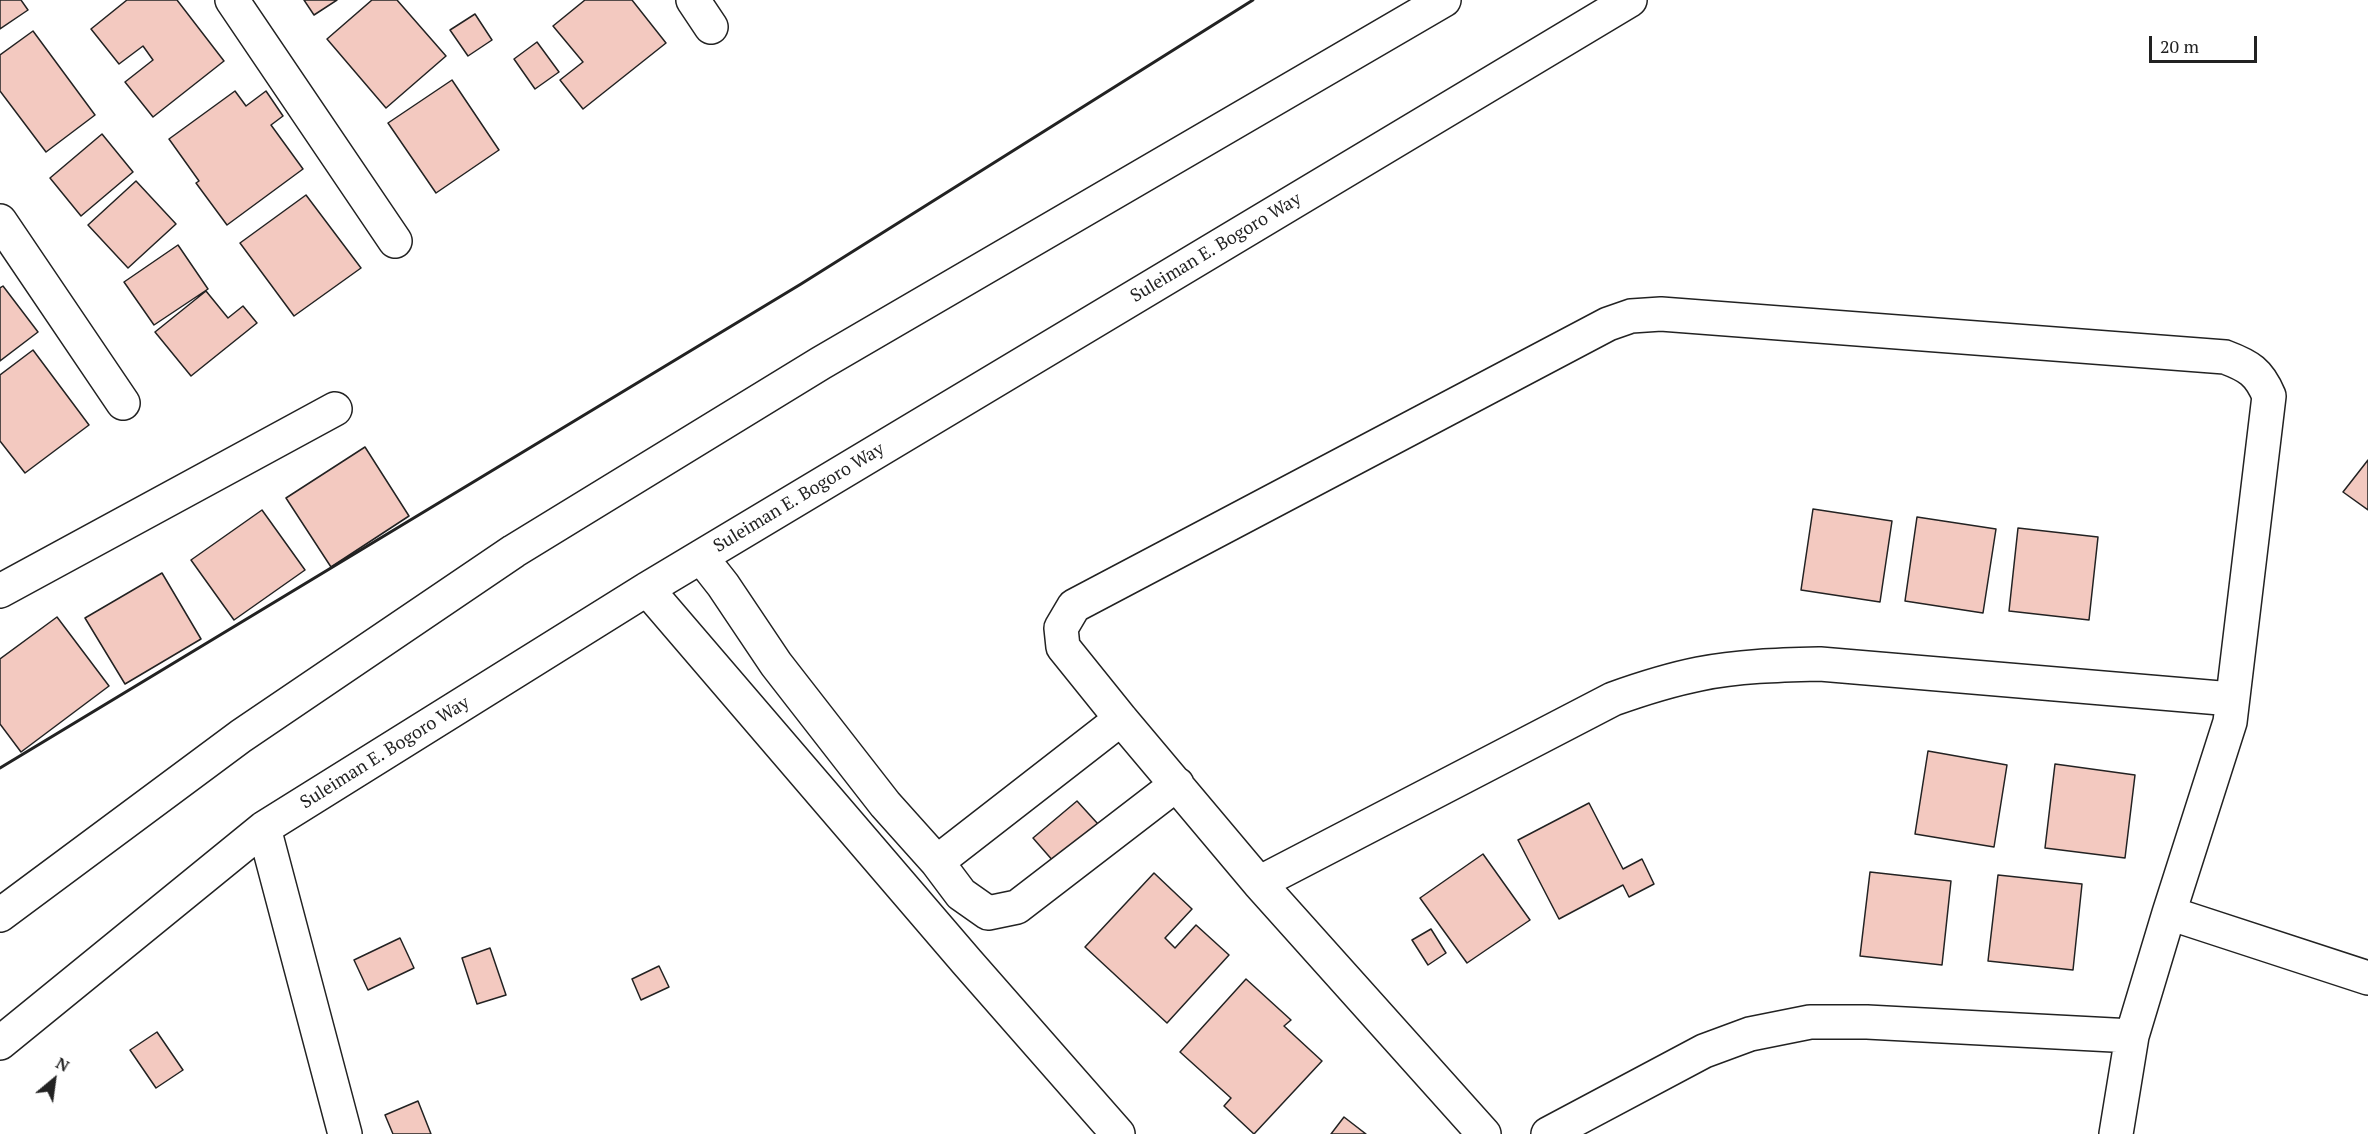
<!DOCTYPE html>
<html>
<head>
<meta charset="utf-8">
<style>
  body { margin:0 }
  #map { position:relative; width:2368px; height:1134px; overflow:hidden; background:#fff; font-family:"PT Serif",serif }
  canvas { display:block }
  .north { position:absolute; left:24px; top:1050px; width:60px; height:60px; -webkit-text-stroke:4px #fff; paint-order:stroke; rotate:29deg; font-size:16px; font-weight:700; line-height:24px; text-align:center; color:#222 }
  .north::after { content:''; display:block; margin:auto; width:21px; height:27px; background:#222; clip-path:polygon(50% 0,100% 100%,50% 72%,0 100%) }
  .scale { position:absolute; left:2149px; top:36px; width:108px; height:27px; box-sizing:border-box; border:3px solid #222; border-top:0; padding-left:8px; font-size:18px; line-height:21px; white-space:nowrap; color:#222; -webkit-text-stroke:4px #fff; paint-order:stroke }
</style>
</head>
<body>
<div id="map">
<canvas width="2368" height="1134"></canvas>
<div class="north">N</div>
<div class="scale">20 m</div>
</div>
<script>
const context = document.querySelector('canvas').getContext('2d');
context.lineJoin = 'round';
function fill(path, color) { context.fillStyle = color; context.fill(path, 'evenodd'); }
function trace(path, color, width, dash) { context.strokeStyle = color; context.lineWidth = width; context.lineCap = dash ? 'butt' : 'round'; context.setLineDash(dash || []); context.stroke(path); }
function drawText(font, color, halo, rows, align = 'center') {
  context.font = font + ' "PT Serif",serif'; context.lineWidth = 4.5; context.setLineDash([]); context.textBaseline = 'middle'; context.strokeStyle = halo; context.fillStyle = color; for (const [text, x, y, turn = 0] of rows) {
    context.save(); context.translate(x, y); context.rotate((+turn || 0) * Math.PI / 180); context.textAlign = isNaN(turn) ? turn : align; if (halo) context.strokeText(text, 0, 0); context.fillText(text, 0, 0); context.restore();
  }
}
const building = new Path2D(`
  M0,0H21L28,10L0,29Z
  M127,0H177L224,61L153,117L125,82L153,60L143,46L119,64L91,29Z
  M304,0H337L314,15Z
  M372,0H397L446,56L386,108L327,39Z
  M585,0H632L666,43L583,109L560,80L583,62L553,26Z
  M475,14L492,40L468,56L450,30Z
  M33,31L95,115L46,152L0,91V55Z
  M537,42L559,72L535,89L514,59Z
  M452,80L499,150L436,193L388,123Z
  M235,91L246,106L266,91L283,116L271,125L303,169L227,225L196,183L199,181L169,139Z
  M102,134L133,172L81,216L50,178Z
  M136,181L176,224L128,268L88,225Z
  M306,195L361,268L294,316L240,243Z
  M178,245L208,289L154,325L124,282Z
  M3,286L38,332L0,361V288Z
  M206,291L228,318L243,306L257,323L191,376L155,332Z
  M33,350L89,425L25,473L0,441V375Z
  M365,447L409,516L331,567L286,498Z
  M2368,460V510L2343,492Z
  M1813,509L1892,521L1880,602L1801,590Z
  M262,510L305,570L234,620L191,560Z
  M1917,517L1996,529L1983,613L1905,601Z
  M2018,528L2098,537L2089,620L2009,611Z
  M162,573L201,639L125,684L85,618Z
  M57,617L109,686L21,752L0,724V659Z
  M1928,751L2007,765L1994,847L1915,834Z
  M2055,764L2135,775L2125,858L2045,848Z
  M1077,801L1098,824L1054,862L1033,838Z
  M1589,803L1623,869L1642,859L1654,884L1629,897L1623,885L1559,919L1518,840Z
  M1483,854L1530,920L1467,963L1420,898Z
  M1870,872L1951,881L1942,965L1860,956Z
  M1154,873L1192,909L1165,938L1175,948L1196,925L1229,955L1167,1023L1085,947Z
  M1998,875L2082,884L2073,970L1988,961Z
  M1431,929L1446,953L1428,965L1412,940Z
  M400,938L414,968L368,990L354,960Z
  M490,948L506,995L477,1004L462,958Z
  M659,966L669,987L641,1000L632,979Z
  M1246,979L1291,1020L1284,1026L1322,1061L1254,1134L1224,1106L1231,1098L1180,1052Z
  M157,1032L183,1070L156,1088L130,1050Z
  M418,1101L431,1134H393L385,1115Z
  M1344,1117L1366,1134H1331Z`);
fill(building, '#f3c9c0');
trace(building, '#222', 1.5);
const minor = new Path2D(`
  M232,0L395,241
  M693,0L711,27
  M0,221L123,403
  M701,557L723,585L776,664L885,804L937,862L961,894L988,913L1017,907L1177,784
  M647,589L967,962L1118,1134
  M0,591L335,409
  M264,828L345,1134
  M937,862L1121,719
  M1259,883L1613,699C1641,689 1669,680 1699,674C1738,666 1780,665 1820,664L2232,699
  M2169,913L2368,978
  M0,1043L264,828L647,589L1630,0
  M1484,1134L1259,883L1121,719L1063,647L1061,628L1074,606L1608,324L1631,316L1661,314L2225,357C2249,366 2259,372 2269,396L2230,722L2169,913L2132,1036L2116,1134
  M1548,1134L1704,1051L1750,1034L1810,1022H1867L2132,1036`);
const major = new Path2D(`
  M0,915L241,736L514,551L821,363L1444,0`);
trace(minor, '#222', 36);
trace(major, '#222', 36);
trace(minor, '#fff', 33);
trace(major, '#fff', 33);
trace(new Path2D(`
  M0,768L801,284L1253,0`), '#222', 3);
drawText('18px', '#222', '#fff', [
  ["Suleiman E. Bogoro Way",1216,248,-31],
  ["Suleiman E. Bogoro Way",799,498,-31],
  ["Suleiman E. Bogoro Way",385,753,-32]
]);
</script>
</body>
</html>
